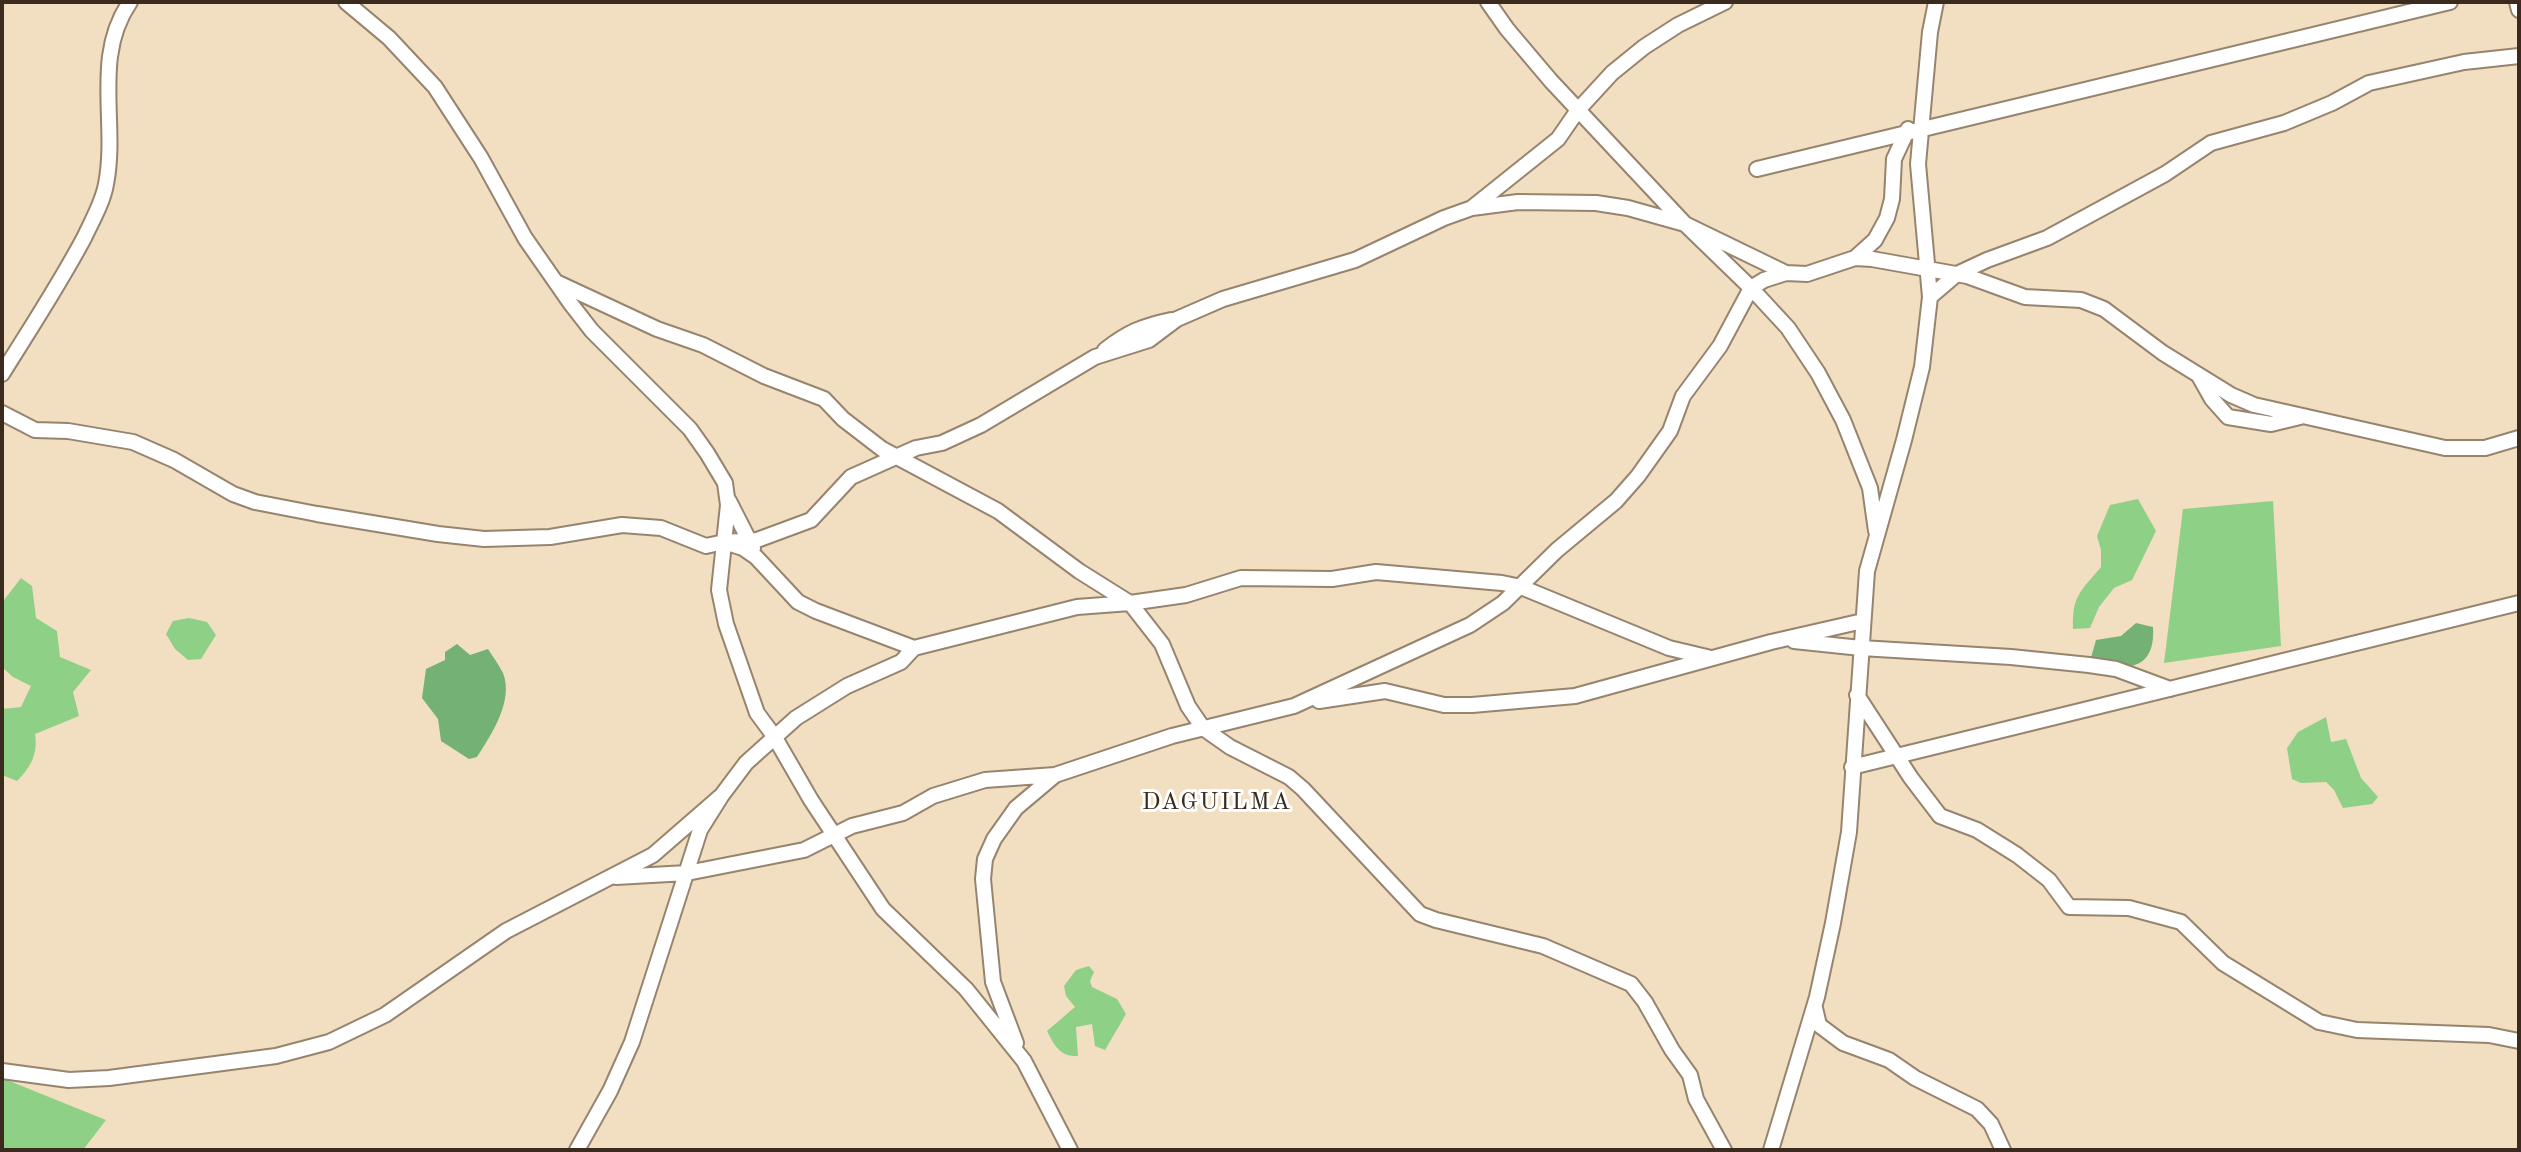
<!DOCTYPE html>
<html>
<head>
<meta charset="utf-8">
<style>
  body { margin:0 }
  #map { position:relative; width:2521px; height:1152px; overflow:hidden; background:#f2dec0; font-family:"Old Standard TT",serif }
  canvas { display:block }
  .frame { position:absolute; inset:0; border:4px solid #3b2a1e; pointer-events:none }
</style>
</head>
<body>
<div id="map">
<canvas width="2521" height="1152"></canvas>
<div class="frame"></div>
</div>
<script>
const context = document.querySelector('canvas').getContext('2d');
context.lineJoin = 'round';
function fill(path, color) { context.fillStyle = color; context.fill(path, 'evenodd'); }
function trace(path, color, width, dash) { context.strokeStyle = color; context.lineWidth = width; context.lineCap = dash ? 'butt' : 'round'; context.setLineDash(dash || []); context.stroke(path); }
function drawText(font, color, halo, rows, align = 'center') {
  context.font = font + ' "Old Standard TT",serif'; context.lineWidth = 6; context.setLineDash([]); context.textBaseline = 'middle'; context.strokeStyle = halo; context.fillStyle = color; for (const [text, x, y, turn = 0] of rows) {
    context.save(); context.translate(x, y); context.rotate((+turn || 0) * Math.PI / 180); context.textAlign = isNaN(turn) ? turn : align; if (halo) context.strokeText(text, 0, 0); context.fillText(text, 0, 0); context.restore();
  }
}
fill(new Path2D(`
  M2138,499L2156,531L2132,580L2114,588L2099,607L2090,628L2073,629C2072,596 2080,592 2101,567V550L2097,536L2110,505Z
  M2273,501L2281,646L2164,663L2183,509Z
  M21,578L32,586L36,618L57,631L60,657L91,670L73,692L79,716L35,734C38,754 31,767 17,781L2,775V709L21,707L31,686L13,677L2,667L4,624L2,622V599L4,600Z
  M189,618L207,622L216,635L201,659L188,660L175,649L166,634L173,621Z
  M2326,717L2331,742L2346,739L2361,778L2378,797L2372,804L2343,808L2334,790L2326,782L2301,783L2292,779L2287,748L2298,732Z
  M1089,966L1094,972L1090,981L1092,987L1117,999L1126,1014L1105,1050L1095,1046L1092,1024L1076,1027L1078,1056C1060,1057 1054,1045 1047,1031L1075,1007L1066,996L1064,986L1076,970Z
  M2,1078L106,1120L83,1150H2Z`), '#8fd087');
fill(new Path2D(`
  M2136,623L2153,627C2156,673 2123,670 2089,665L2096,640L2121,636Z
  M457,644L470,655L488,649C493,657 499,665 503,673C514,701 491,735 477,757L469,759L441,741L438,719L422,698L426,669L445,660V652Z`), '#73b274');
const minor = new Path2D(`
  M346,2L389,38L435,87L481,158L525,238L571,304L592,331L690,429L707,453L725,483L728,505L719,590L726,624L757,713L774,736L811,800L883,909L966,989L1024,1061L1070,1150
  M1488,2L1507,29L1551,81L1685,224L1751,288L1788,328L1818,373L1843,420L1870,488L1876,531
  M2517,2L2519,10
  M1757,169L2450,2
  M1473,207L1558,139L1578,110L1612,73L1644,47L1678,25L1725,2
  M1855,258L1875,240L1887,218L1892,199L1894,159L1908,129
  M556,282L657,329L703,345L764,376L824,399L843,419L882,449L998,511L1079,571L1130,603L1162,644L1188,706L1203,728L1230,747L1289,777L1303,789L1420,914L1436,920L1543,946L1631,984L1645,1002L1672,1050L1690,1075L1696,1099L1724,1150
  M1930,297L1957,274L1987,260L2047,238L2165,174L2211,143L2284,123L2332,103L2369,83L2464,62L2519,56
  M1105,350C1128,332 1143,326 1171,320
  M2,374C30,329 59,285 84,238C92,221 103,202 106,184C118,123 92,57 130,2
  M2199,376L2212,399L2228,417L2271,424L2300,417
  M2,413L35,430L68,431L133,442L174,460L233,494L255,502L317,514L438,534L484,539L550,537L622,525L661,528L706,546L724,542L743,548L756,557L798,602L816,611L914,648L1077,607L1130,603L1186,595L1241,578L1332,579L1376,572L1502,583L1521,587L1669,648L1711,658
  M729,501L753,548
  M724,542L757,540L811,520L851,477L916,448L942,443L981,425L1095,357L1149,340L1177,319L1223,299L1355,260L1444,218L1472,208L1518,202L1596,203L1628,208L1685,224L1786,273L1807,274L1855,258L1872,259L1967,276L2025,297L2081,300L2104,309L2163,353L2231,395L2254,405L2445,448H2485L2519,438
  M1794,641L1861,648L2011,657L2089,665L2116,669L2170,689
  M1857,695L1911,778L1940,816L1977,830L2017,855L2049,880L2069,907L2129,908L2181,922L2223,963L2319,1022L2357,1030L2489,1035L2519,1041
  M1319,701L1385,691L1444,705H1472L1575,696L1771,642L1863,621
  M1852,767L2519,603
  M616,877L687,873L804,850L852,826L903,813L933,796L985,780L1055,775L1172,736L1294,706L1470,625L1503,603L1557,550L1616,501L1638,476L1670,431L1683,396L1720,346L1751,288L1764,280L1786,273
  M1815,1008L1819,1025L1843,1043L1889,1060L1915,1078L1977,1109L1991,1124L2003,1150
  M1016,1043L993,982L983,879L985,859L994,839L1016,808L1054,776
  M2,1071L69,1080L109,1078L276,1056L329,1042L385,1015L506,931L653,855L722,795
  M577,1150L610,1091L632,1042L700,830L722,795L746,763L796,718L847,686L901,662L914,648
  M1771,1150L1817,997L1833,923L1849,832L1867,571L1904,440L1922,367L1930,297L1918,164L1930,32L1936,2`);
trace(minor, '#96846f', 18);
trace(minor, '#fff', 14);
context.letterSpacing = '2px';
drawText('24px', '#3b2a1e', '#fff', [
  ["DAGUILMA",1217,803]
]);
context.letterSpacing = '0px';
</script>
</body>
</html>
